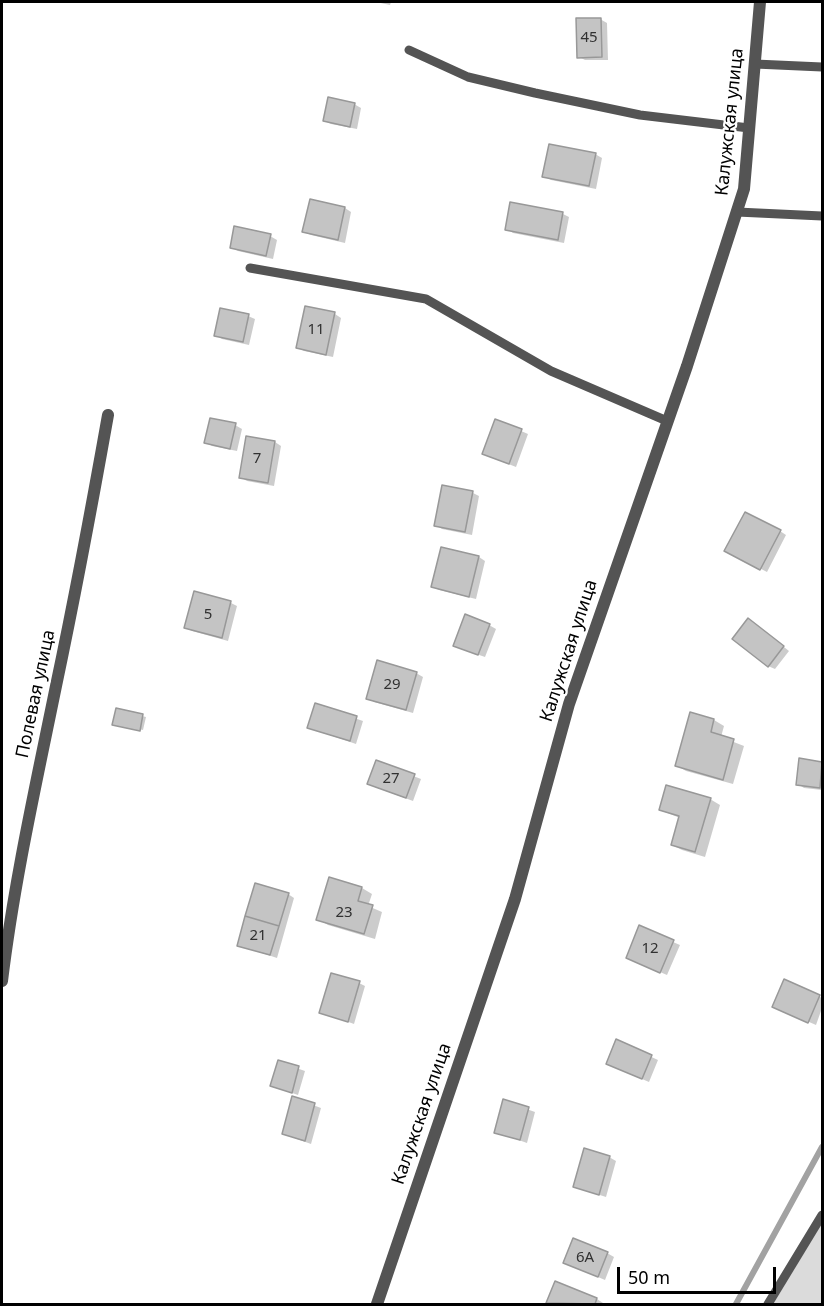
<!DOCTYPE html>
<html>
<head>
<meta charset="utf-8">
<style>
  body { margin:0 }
  #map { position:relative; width:824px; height:1306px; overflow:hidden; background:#fff; font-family:"Noto Sans",sans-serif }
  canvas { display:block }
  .frame { position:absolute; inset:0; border:3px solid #000; pointer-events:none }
  .scale { position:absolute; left:617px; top:1267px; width:159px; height:27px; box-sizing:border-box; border:3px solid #000; border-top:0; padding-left:8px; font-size:18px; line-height:21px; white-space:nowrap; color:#000; -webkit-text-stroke:4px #fff; paint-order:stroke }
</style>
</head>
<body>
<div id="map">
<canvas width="824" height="1306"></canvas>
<div class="frame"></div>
<div class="scale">50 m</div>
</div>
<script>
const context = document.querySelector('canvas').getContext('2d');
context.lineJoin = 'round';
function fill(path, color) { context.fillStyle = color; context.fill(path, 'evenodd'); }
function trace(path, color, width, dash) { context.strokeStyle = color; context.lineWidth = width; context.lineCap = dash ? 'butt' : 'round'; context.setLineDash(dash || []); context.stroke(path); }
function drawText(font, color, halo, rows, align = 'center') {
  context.font = font + ' "Noto Sans",sans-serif'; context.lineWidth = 4.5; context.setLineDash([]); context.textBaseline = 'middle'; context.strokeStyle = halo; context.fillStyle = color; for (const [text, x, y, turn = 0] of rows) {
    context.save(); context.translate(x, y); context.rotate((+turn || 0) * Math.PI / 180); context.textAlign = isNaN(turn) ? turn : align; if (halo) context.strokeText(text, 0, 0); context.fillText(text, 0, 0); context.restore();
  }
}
fill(new Path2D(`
  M822,1223V1304H773Z`), '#dbdbdb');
fill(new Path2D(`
  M376,2H391L390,5Z
  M600,19L607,23L608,60H585L579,57Z
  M354,104L361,108L357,129L331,124L325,121Z
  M595,154L602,158L596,189L551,180L544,176Z
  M311,201L345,208L351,212L345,243L311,235L304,232Z
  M512,204L563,214L569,217L564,243L513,233L507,229Z
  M270,236L277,240L273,259L238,251L231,247Z
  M306,307L335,314L341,318L333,357L304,351L297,347Z
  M248,316L255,319L249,345L222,339L216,335Z
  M496,420L528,434L516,467L483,454Z
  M235,425L242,429L237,451L212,446L206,442Z
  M247,437L275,442L281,446L274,486L247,481L240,477Z
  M473,493L479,496L472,535L442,529L436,525Z
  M780,531L786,535L767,572L726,551Z
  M479,557L485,561L476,599L439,590L433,587Z
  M195,593L231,603L237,606L228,641L192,631L186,628Z
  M755,624L789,651L775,669L768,666Z
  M489,625L496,629L485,657L462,649Z
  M416,673L423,677L413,713L374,702L368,698Z
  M316,705L363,721L356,744L309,728Z
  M117,710L146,717L143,730L115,724Z
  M714,720L724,726L721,737L744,746L733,784L686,771L676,765Z
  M801,760L822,763V790L804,788L798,784Z
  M377,762L421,779L413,801L375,787Z
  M710,799L720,805L705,857L682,850L672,845L680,818L660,810Z
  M330,879L362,888L372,894L368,906L382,912L375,939L328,925L318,919Z
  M288,894L294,898L277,958L238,945Z
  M673,942L680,945L667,975L634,961Z
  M785,981L822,998V1008L816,1025L779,1009Z
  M359,983L365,986L354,1024L321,1012Z
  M617,1041L658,1060L649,1082L614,1067Z
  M279,1062L305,1071L298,1095L272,1086Z
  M294,1098L321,1108L311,1144L283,1134Z
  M504,1101L535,1112L527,1143L496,1132Z
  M609,1157L616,1161L606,1197L575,1187Z
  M607,1253L614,1257L605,1280L565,1263Z
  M556,1283L597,1299L603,1303V1304H551L548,1303Z`), '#0003');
trace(new Path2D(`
  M736,1304L822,1147`), '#a2a2a2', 6);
const building = new Path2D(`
  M576,18H601L602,57L577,58Z
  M328,97L355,103L350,127L323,121Z
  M549,144L596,153L589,186L542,177Z
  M310,199L345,207L338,240L302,232Z
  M510,202L563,212L558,240L505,230Z
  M234,226L271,234L266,256L230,248Z
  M305,306L335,312L326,355L296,348Z
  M220,308L249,314L243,342L214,336Z
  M210,418L236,423L230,449L204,443Z
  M495,419L522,429L509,464L482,454Z
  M246,436L275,441L268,483L239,478Z
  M442,485L473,491L465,532L434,526Z
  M745,512L781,530L760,570L724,551Z
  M441,547L479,556L469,597L431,587Z
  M194,591L231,601L222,638L184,628Z
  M465,614L490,624L478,655L453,646Z
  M748,618L784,646L768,667L732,639Z
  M377,660L417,672L406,710L366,699Z
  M315,703L357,716L350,741L307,728Z
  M116,708L143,714L140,731L112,725Z
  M690,712L714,719L711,732L734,739L723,780L675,766Z
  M799,758L822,762L820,788L796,785Z
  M376,760L415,774L406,798L367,784Z
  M666,785L711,798L695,852L671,845L679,816L659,810Z
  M329,877L362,887L358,901L373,905L364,934L316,920Z
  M255,883L289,893L279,926L245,916Z
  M245,916L279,926L270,955L237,946Z
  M639,925L674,940L660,973L626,958Z
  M331,973L360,981L348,1022L319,1013Z
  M784,979L820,995L808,1023L772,1007Z
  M616,1039L652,1055L642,1079L606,1064Z
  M278,1060L299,1066L292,1093L270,1086Z
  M292,1096L315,1103L305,1141L282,1134Z
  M503,1099L529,1107L520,1140L494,1133Z
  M584,1148L610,1156L599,1195L573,1187Z
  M573,1238L608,1252L598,1277L563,1263Z
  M555,1281L597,1298L595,1304L546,1303Z`);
fill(building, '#c4c4c4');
trace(building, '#989898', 1.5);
trace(new Path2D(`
  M409,50L468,77L535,93L640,115L749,128
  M755,64L822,67
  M737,212L822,216
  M250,268L426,299L551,371L667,421
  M768,1304L822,1215`), '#545454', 9);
trace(new Path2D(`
  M2,981C14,882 36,784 56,686C75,596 92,505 108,415
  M377,1304L515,899L569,704L687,366L744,189L760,2`), '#545454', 12);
drawText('15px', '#313131', null, [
  ["45",589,38],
  ["11",316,330],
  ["7",257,459],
  ["5",208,615],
  ["29",392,685],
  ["27",391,779],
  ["23",344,913],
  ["21",258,936],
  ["12",650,949],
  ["6А",585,1258]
]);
drawText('18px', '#000', '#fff', [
  ["Калужская улица",730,122,-84],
  ["Калужская улица",569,651,-72],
  ["Полевая улица",36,694,-78],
  ["Калужская улица",422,1114,-71]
]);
</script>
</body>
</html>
